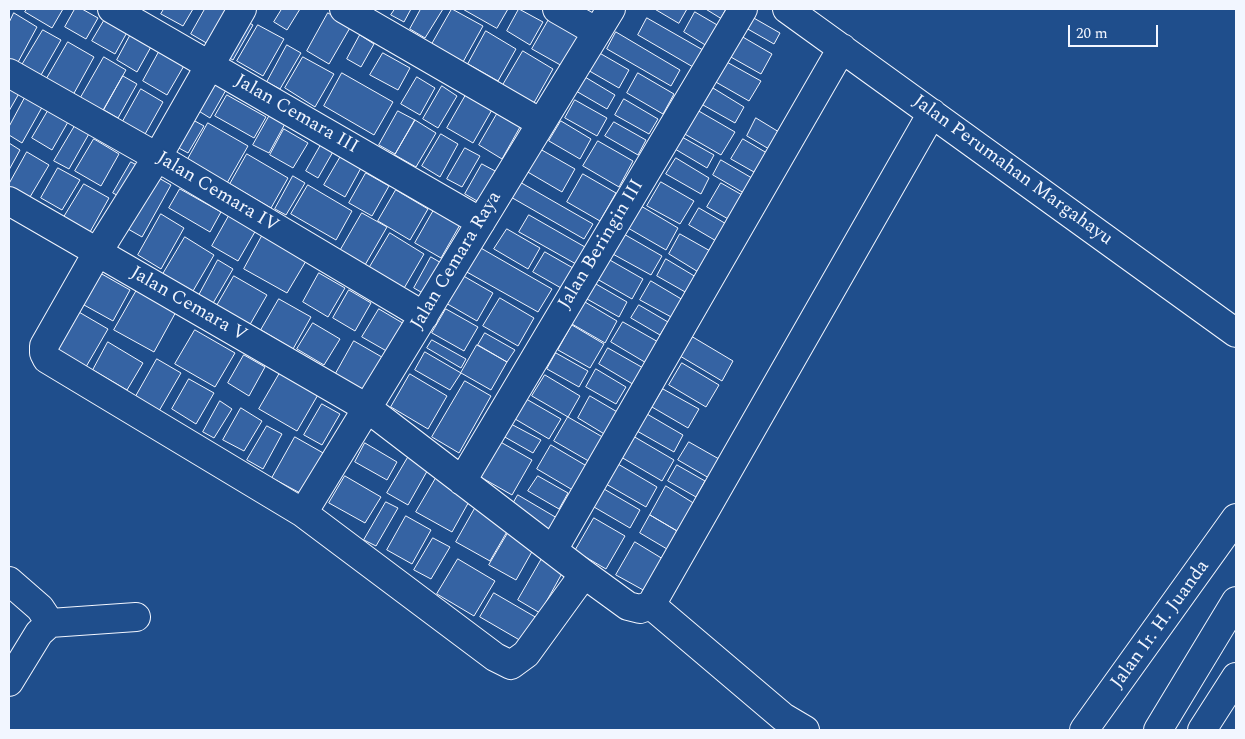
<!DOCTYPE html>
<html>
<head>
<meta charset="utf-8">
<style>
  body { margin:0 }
  #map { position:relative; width:1245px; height:739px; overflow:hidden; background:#1f4e8c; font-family:Spectral,serif }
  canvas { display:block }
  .frame { position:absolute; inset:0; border:10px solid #f2f6ff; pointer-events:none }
  .scale { position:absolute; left:1068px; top:25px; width:90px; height:22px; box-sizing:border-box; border:2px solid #f2f6ff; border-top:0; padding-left:6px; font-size:15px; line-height:18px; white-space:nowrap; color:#f2f6ff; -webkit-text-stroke:4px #1f4e8c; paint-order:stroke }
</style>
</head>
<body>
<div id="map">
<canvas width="1245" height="739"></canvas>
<div class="frame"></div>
<div class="scale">20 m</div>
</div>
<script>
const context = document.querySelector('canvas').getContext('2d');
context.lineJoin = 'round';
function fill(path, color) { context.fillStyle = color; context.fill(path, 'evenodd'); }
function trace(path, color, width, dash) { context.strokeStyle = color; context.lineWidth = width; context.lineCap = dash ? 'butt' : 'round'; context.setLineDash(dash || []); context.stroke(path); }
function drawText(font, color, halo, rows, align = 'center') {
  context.font = font + ' Spectral,serif'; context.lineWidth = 4; context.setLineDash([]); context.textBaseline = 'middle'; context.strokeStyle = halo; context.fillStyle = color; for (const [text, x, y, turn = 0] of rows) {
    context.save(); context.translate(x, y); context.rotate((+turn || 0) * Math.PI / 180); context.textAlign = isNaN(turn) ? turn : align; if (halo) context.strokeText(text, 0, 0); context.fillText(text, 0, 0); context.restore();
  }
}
const building = new Path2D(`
  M27,9H63L52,28L25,12Z
  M75,9H82L98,18L86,39L65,27Z
  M164,9H193L183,26L161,14Z
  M205,9H238L215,48L191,34Z
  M282,9H300L287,30L274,22Z
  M395,9H411L404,22L391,15Z
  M421,9H443L425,38L410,29Z
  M452,9L483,26L463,62L432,44Z
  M463,9H508L497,28Z
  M519,9L543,22L530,45L507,31Z
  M655,9H687L679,23Z
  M706,9H726L721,18Z
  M695,12L719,26L707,46L684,32Z
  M14,13L37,27L17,64L9,59V23Z
  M328,13L351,26L329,64L307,51Z
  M108,14L130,27L115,54L92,41Z
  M552,14L584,32L564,67L532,49Z
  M752,17L780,33L774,44L746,28Z
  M241,18L253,25L233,60L221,53Z
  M647,18L703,50L693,67L638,35Z
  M258,25L284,39L263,76L237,61Z
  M43,30L61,40L41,75L22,65Z
  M486,31L516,49L498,81L468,64Z
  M616,32L680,70L671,86L607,49Z
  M131,34L152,45L137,72L117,60Z
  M360,35L374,44L361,67L347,59Z
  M741,36L772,54L761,74L729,56Z
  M68,42L94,57L73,95L46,80Z
  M287,45L301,53L280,89L267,82Z
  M160,50L185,64L167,95L143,81Z
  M523,51L553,69L531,108L500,90Z
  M596,51L629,70L619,88L586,69Z
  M383,53L410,68L398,90L370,75Z
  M104,57L126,70L102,112L80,99Z
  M303,57L334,74L315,107L285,88Z
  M725,61L761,81L749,101L714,81Z
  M342,73L393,102L374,135L324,106Z
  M638,73L674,94L663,114L627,93Z
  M123,76L137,84L118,118L104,110Z
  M417,77L435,88L420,115L401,104Z
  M585,77L615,95L607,109L576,91Z
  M205,78L226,90L210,118L189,105Z
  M9,83L21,90L9,111Z
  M442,86L457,96L438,128L423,119Z
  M713,88L744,107L735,123L703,105Z
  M141,89L163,102L144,136L122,123Z
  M28,92L45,102L22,143L9,135V127Z
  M467,93L493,108L473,143L447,128Z
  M227,95L266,117L254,138L215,116Z
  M624,99L658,119L649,134L615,115Z
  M575,100L607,118L597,136L565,118Z
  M52,104L72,115L52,150L32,138Z
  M697,110L735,132L721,155L683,133Z
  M398,111L415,120L395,154L379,145Z
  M271,113L286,122L269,153L253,145Z
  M497,114L520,127L502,159L479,145Z
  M184,115L204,126L188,153L168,142Z
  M756,118L779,132L769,149L747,136Z
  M415,120L436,133L416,167L395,155Z
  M561,121L591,139L580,159L549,141Z
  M614,122L646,140L638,155L605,136Z
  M208,123L248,146L227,183L188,159Z
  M76,124L90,132L69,169L54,161Z
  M284,129L308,143L293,168L270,155Z
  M441,134L458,144L440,177L422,166Z
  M682,137L714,155L707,168L675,149Z
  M94,139L119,154L101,186L75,171Z
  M743,139L772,156L761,176L731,159Z
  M598,141L633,161L619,187L583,166Z
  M9,143L20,150L9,170Z
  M322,143L334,150L318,178L306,171Z
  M465,148L480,156L462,187L447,179Z
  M540,149L575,169L562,192L526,171Z
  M27,152L49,165L27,202L9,191V184Z
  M247,154L288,178L271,208L230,184Z
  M341,156L361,168L345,197L324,185Z
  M676,158L709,178L701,194L666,174Z
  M721,160L757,181L749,196L713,175Z
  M131,162L146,170L128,201L113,193Z
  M482,164L497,172L479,202L465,194Z
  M58,168L80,180L62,210L41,198Z
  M366,173L389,186L372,216L349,203Z
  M583,174L616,193L600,221L567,202Z
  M293,176L305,183L286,215L275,209Z
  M157,177L171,185L142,237L128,229Z
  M518,181L593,224L584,239L509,196Z
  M661,182L694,201L680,224L647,206Z
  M721,183L744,196L730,220L707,207Z
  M84,184L109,198L90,232L64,217Z
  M308,185L352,211L336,240L291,214Z
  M180,189L221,212L210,232L169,208Z
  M396,190L428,209L410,240L378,221Z
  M641,206L678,228L666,250L628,228Z
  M435,208L461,223L441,258L415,243Z
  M699,208L728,225L718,242L689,225Z
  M362,213L387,227L365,265L340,251Z
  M161,214L184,228L161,269L138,255Z
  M230,214L256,230L238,261L212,246Z
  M529,215L585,247L576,264L519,232Z
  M507,229L540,248L528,269L494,249Z
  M390,233L424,254L403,290L368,270Z
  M622,233L662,256L651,275L611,253Z
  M680,234L712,252L700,273L669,254Z
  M262,236L306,261L287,293L244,269Z
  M185,237L214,255L193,291L163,274Z
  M479,247L552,289L538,312L465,271Z
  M545,252L573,268L561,288L533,272Z
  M431,257L443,264L426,295L414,288Z
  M608,259L643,279L632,299L597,279Z
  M666,259L696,277L687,293L657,276Z
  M218,260L233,269L212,305L198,297Z
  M93,269L130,290L113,321L75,300Z
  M319,273L345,288L328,317L303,302Z
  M460,274L493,293L477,321L444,302Z
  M234,276L267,295L248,328L215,309Z
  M651,281L683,300L673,318L640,300Z
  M596,284L627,302L619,317L587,299Z
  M138,288L177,310L154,352L114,330Z
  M349,290L371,303L355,331L333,318Z
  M500,298L534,318L518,346L483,326Z
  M279,299L311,317L293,349L261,330Z
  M585,302L617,321L605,343L572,324Z
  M639,305L668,322L660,335L631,318Z
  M72,308L108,329L83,372L48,351Z
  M379,309L406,325L390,353L362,337Z
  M446,309L478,327L464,351L432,333Z
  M623,322L660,343L648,364L611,342Z
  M313,323L340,339L324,365L297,349Z
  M572,325L604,344L590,368L558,350Z
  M195,330L235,353L215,387L175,364Z
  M485,333L515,350L507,362L478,345Z
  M691,336L733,361L722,381L680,356Z
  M432,340L466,359L461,368L427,348Z
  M354,341L387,360L367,394L335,375Z
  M108,342L143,363L127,390L93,370Z
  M477,345L507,362L491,390L461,373Z
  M608,348L645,369L636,386L599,364Z
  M425,352L461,373L450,390L415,370Z
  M556,353L588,371L579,387L547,369Z
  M244,355L265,367L249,396L228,383Z
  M157,359L181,373L159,411L135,398Z
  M682,363L719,385L706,407L669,385Z
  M596,369L626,387L616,404L586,387Z
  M281,371L319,393L297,431L259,409Z
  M410,374L447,396L428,429L391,407Z
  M545,375L580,396L568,417L532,396Z
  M189,379L214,393L196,424L172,409Z
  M465,381L491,396L459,453L432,437Z
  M663,389L699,409L688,428L652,407Z
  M521,396L561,419L549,439L510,416Z
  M590,396L619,413L606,435L578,418Z
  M220,401L232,409L214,438L203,432Z
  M322,404L340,414L322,445L304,435Z
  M241,408L262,421L244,451L223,440Z
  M647,414L683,435L674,452L637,431Z
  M568,417L606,439L592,463L554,441Z
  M511,424L541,440L533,453L503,436Z
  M267,426L282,434L263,469L247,460Z
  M633,436L674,460L662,481L621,457Z
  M295,437L325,454L302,494L272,478Z
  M497,440L532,460L512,495L477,475Z
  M689,442L719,459L709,478L678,460Z
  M365,443L397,462L387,480L355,462Z
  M551,445L590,468L576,492L537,469Z
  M410,454L430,466L408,505L387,493Z
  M618,464L657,487L646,507L606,484Z
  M677,465L705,481L696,497L668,481Z
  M345,476L381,497L365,523L329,503Z
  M538,476L568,493L559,509L528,491Z
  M436,478L471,498L452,532L416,512Z
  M666,486L695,504L679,532L650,515Z
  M604,489L640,510L630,528L594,507Z
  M518,495L557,518L549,532L510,509Z
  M386,502L398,508L376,546L364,540Z
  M478,503L512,523L490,561L456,542Z
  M650,515L677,531L667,549L640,533Z
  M406,516L431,530L412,564L387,550Z
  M594,518L625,536L606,569L575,551Z
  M508,533L534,548L516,580L489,565Z
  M433,538L450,547L431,579L414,570Z
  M635,542L663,559L645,591L616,575Z
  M544,555L565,568L540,613L518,600Z
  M458,559L495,581L474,616L437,594Z
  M494,593L537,618L523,642L480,617Z`);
fill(building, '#3563a3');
trace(building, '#f2f6ff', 1);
const minor = new Path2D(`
  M112,9L481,222
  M242,9L162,149L97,253L44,346V353L47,359L303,513L495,657L511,665L526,654L584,574
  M344,9L541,123
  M557,9L597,32
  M787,9L1236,333
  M9,73L157,157L424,316
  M9,201L367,408L584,574L628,606L640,609L651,605L932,113
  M462,481L743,9
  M303,513L611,9
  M553,550L842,48
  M9,581L40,608L50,623L39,633L9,682
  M651,605L783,717L805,730
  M50,623L136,617`);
const highway = new Path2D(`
  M1084,730L1236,518
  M1158,730L1236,601
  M1202,730L1236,677`);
trace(minor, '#f2f6ff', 30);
trace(highway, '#f2f6ff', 30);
trace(minor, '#1f4e8c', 28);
trace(highway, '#1f4e8c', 28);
drawText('19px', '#f2f6ff', '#1f4e8c', [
  ["Jalan Cemara III",296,115,30],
  ["Jalan Perumahan Margahayu",1012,171,36],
  ["Jalan Cemara IV",217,193,31],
  ["Jalan Beringin III",602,245,-59],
  ["Jalan Cemara Raya",457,261,-59],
  ["Jalan Cemara V",188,305,30],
  ["Jalan Ir. H. Juanda",1161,625,-54]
]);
</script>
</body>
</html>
